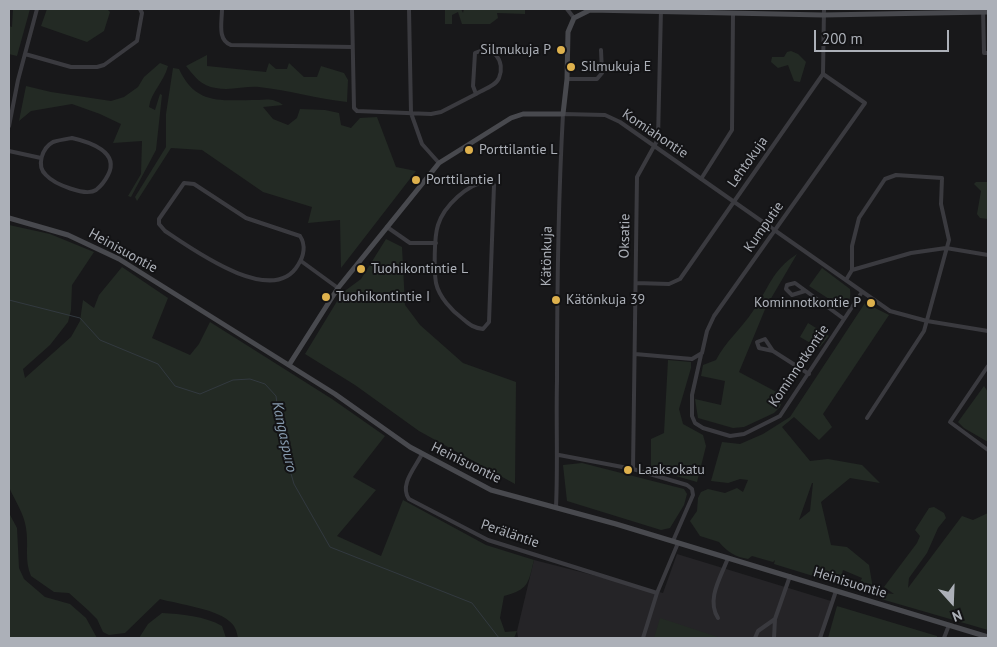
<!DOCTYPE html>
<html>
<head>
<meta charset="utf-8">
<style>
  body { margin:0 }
  #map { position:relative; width:997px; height:647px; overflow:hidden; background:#18181a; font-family:"PT Sans",sans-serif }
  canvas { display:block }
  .frame { position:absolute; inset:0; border:10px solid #acb0b8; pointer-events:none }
  .north { position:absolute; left:927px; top:577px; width:50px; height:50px; -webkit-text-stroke:4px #131315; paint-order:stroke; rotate:160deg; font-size:14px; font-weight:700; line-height:20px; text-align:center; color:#acb0b8 }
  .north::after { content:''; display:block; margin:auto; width:18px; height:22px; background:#acb0b8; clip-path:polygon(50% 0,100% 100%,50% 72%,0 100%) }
  .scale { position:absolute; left:814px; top:30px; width:135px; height:22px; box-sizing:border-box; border:2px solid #acb0b8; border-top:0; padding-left:6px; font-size:15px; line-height:18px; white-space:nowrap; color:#acb0b8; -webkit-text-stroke:4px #131315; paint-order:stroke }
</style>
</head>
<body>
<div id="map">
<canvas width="997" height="647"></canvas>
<div class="frame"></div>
<div class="north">N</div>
<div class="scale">200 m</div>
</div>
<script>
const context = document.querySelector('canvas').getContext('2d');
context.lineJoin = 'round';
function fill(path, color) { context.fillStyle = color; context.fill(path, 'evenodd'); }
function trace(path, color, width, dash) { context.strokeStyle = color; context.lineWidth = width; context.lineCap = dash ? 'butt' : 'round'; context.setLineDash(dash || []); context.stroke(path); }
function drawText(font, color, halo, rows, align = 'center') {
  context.font = font + ' "PT Sans",sans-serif'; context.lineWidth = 4; context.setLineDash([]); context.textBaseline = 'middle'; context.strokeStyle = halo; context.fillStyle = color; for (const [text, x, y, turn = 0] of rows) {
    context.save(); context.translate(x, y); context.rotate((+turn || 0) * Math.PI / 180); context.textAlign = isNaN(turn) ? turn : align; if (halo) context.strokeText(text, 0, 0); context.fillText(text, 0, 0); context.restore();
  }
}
fill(new Path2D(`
  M677,554L831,601L822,638H518L517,631L534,560L663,593Z`), '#252427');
fill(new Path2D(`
  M13,9H30L17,56L9,54V26L12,27Z
  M47,9H107L110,12L104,31L87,42L41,26Z
  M445,9H461L463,13L464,9H525V14L497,13L498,18L490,24H462L458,12L452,15V24H445Z
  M791,51L798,54L806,62L800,82L794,81L788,65L778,68L771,62L772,57H784L787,52Z
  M207,55V66L266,72L269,63L276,69H287L289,63L304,77H317L321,66L344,73L348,80L347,102C317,99 289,90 259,87C245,86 230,91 216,88C201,86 195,77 186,66Z
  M160,63L168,66C164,82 151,92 149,107L155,110L160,94L162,95L156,150L131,197L128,196L141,174L142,141L113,143L121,124L100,114L72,104L31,111L19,121L26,86L51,92L111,101L124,97L138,87L144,77Z
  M173,68L179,69C196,106 222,100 258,100C269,99 275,99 283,105L263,107L273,119L288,125L297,118L300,109L325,110L339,113L341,125L351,128L360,118L377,117L396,167L416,171L341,268L340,220L308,223L312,207L263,192L202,150L171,148L137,201L135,197L166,147V114Z
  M976,182H988V219L980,218L977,214L981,191L974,184Z
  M9,225L50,234L94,252L72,285L71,310L68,322L50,345L23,369L25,378L71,337L80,321L83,300L94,308L99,295L122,267L168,298L152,338L190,355L199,344L210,322L332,399L385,436L353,477L376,490L337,536L381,556L403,500L486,545L534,560C528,584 529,589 504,596L500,618L505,632L517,631L514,638H238C237,632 235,625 229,621C216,609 178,604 160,599L125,633L109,635L103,632L97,619L89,611L69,593L54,592L31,576C24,560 29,545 26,528C24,513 15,501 9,487Z
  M386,239L402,247L405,305L420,325L463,363L516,382L515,484L419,431L355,385L305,354L342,293L361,279Z
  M797,254L766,307L739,372L784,396L780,407L774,413L744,427L733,428L698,418L695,399L721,405L725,381L701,376L703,365L716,360C725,342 742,328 753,311C770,287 771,271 797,254Z
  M822,268L850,289C851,297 850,303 843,308L809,286Z
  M865,303L889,315L823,414L832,427L819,440L794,417L782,427L810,461L828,459L862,465L880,483L850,478L821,502L831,545L847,547L869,565L873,589L870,594L857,589L862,578L843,570L839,584L774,564L775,560L773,562L752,556L748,559C736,557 727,552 719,542L700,536L690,521L697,511L698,498L701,492L708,489L725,493L737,488L743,492L748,480L740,479L728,483L711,481L722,442L740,444L763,434L790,417ZM813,483L810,511L799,520L812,483Z
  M808,323L829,336L819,348L800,337Z
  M668,360L691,362V368L679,409L683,424L703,435L706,446L697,482L651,469V439L664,433Z
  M984,386L988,392V442L964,428L958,422Z
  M582,463L684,489L687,494L684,505L670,528L661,530L567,501L563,465Z
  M934,507L944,513L946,518L938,528L927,553L909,578L908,588L962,516L973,520L988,513V630L881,599L884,593L894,594L884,587L917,543L920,536L915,530L929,508Z
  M9,513L17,528L19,568L24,579L45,597L70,604L86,618L97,638H9Z
  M837,606L937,636V638H828Z
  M162,613C181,614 205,616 222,626L226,638H139L148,624Z
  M660,618L721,638H654Z`), '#232a24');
trace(new Path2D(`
  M9,300L80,318L100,340L158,364L175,386L200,394L233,380L250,379L265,384L276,396L282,443L294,484L330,547L472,603L499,638`), '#32393f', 1);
trace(new Path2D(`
  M222,9C222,22 217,40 231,45L352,47
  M352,9L354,108L357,111L431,114L441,112L476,94L473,86L475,53C493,44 506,61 499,78C496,86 482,90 476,94
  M409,9L411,113L422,144L439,163
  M567,9L574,18
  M983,9L984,53H988
  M25,54L71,67H97L104,65L137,41L142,13L140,9
  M567,79H597L602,73L601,50
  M9,126L18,80L37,9
  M72,138C90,142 120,152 108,175C105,181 101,186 96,190C86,197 54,184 46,175C36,166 42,148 53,142C59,140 66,139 72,138Z
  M9,151L41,158
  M701,179L732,130L733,14
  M488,181L494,185L489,322L483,329C474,328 470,325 463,319C452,311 439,297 436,283C434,271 434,237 438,225C444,206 467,184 488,181Z
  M184,183L194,184L246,218L300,236C306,245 304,256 298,265C273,308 192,249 165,231L159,224V219Z
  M387,227L410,243H436
  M301,261L338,288
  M852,270V246L859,218L885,179L896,175L942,178L941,204L949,240L924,331L867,418
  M846,280L852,270L911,253L946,248L988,255
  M636,283L669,284L680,279L823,74L824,9
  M805,291L792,295L786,289L787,285L795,283L844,319
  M773,351L759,348L757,342L765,339L773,351L809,374
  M635,354L692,359L702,353L707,331L714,316L865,103L823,74
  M701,355L692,395V416L695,423L703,428L730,436L744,434L780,416L862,292
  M988,366L950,422L988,450
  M422,454C415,468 399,485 409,499L488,540L657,593
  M559,455L633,469L687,485L692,489L693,495L673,541
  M633,469L637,177L658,139L661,9
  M556,507C558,465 556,423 557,381C557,292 558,202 563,114L605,115L620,122L890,311L927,321L988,331
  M718,618C706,599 721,577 728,558
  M643,638L657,593L678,543
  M755,638L758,631L775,619
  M774,638L775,619L790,576
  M820,638L836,591
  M944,638L949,625`), '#3a3a3f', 4);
trace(new Path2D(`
  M9,218L68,235L119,259L335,394L410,447L491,490L616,524L988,637
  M289,365L338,288L439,163L511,118L523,114H563L567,79L568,32L574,18L590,10L823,15L988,12`), '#48494e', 5);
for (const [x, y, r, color] of [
  [561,50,5,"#deb14d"],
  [571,67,5,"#deb14d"],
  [469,150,5,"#deb14d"],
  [416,180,5,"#deb14d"],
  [361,269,5,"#deb14d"],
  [326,297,5,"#deb14d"],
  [556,300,5,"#deb14d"],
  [871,303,5,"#deb14d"],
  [628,470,5,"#deb14d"]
]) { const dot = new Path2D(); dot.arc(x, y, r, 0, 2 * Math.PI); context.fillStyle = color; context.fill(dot); trace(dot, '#131315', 2); }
drawText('14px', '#acb0b8', '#131315', [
  ["Silmukuja P",551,50,"right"],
  ["Silmukuja E",581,67],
  ["Porttilantie L",479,150],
  ["Porttilantie I",426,180],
  ["Tuohikontintie L",371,269],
  ["Tuohikontintie I",336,297],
  ["Kätönkuja 39",566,300],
  ["Kominnotkontie P",861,303,"right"],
  ["Laaksokatu",638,470]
], 'left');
drawText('14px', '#acb0b8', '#131315', [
  ["Komiahontie",655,134,34],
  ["Lehtokuja",748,162,-55],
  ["Kumputie",764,227,-55],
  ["Oksatie",625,236,-89],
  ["Heinisuontie",123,251,29],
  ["Kätönkuja",547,256,-89],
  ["Kominnotkontie",799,366,-56],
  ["Heinisuontie",466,463,26],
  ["Peräläntie",510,534,19],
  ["Heinisuontie",850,583,17]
]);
drawText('italic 15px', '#879baf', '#131315', [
  ["Kangaspuro",284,437,78]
]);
</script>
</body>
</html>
